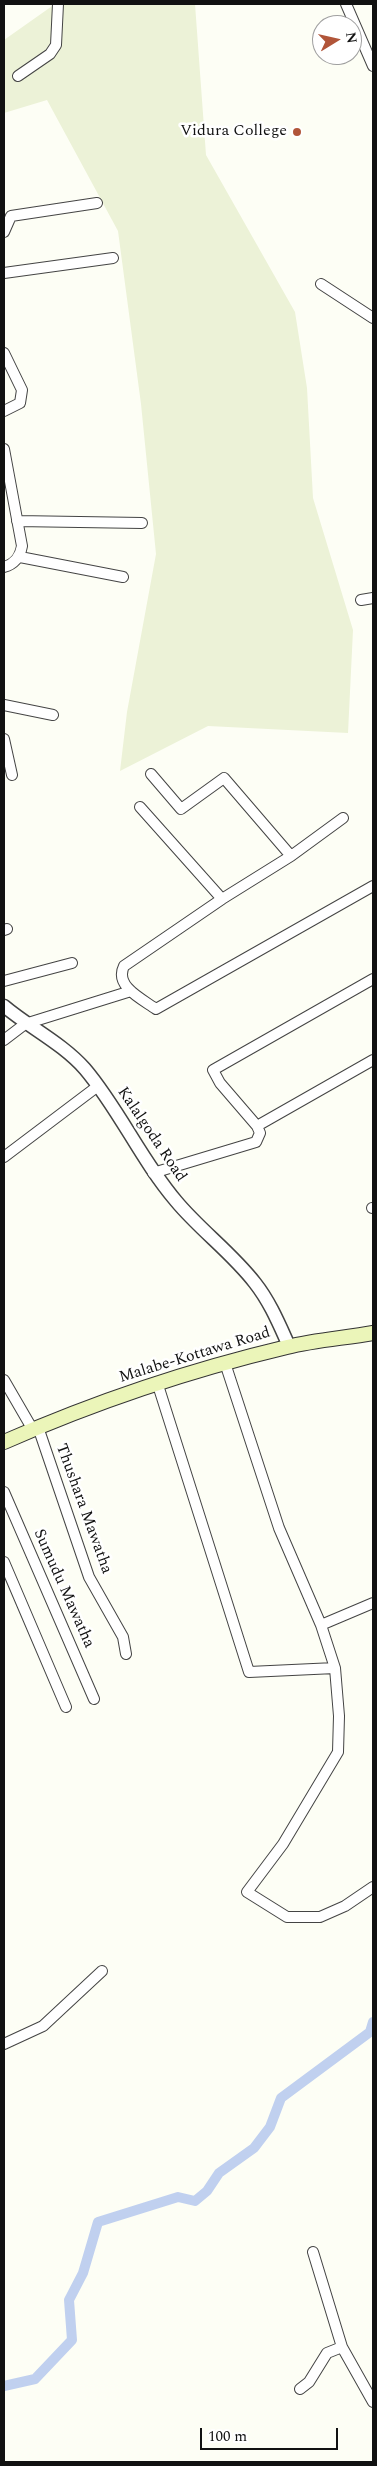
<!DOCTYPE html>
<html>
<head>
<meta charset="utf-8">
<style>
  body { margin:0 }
  #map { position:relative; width:377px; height:2466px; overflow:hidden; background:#fdfef5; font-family:Spectral,serif }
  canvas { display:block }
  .frame { position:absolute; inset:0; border:5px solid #111; pointer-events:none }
  .north { position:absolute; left:312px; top:15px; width:50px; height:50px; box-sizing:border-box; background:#fff; border:1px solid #a0a0a0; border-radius:50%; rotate:81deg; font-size:14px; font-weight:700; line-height:20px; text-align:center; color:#111 }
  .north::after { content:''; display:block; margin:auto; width:18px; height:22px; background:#b15539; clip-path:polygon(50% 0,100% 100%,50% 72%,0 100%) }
  .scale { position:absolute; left:200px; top:2428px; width:138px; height:22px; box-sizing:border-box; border:2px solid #111; border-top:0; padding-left:6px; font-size:15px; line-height:18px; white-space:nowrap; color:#111; -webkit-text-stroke:4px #fff; paint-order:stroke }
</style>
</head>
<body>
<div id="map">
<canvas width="377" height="2466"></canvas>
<div class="frame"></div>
<div class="north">N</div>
<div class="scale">100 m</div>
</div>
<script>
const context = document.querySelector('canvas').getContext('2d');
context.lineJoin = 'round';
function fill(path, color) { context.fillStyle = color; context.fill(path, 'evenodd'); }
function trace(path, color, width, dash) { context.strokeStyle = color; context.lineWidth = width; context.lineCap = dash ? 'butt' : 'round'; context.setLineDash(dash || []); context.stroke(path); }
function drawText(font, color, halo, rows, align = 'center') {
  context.font = font + ' Spectral,serif'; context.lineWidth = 5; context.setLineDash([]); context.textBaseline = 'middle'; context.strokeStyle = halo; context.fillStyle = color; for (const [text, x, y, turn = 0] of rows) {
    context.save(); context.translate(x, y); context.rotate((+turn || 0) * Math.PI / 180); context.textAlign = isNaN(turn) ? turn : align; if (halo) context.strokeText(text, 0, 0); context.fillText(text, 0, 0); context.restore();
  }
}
fill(new Path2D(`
  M55,4H195L206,155L295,312L307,388L313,498L353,630L348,733L208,726L120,771L127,712L156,554L141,404L118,231L47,100L4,113V40Z`), '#ecf2d7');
trace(new Path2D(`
  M4,2386L35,2379L72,2340L69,2300L83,2273L98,2222L178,2197L195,2201L207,2191L219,2173L254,2148L270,2127L281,2098L370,2032L373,2022`), '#c0d0ef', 10);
const minor = new Path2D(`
  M346,4L373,66
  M18,76L50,54L56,45L58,4
  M4,232L11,216L97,203
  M4,273L113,258
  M321,284L373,318
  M4,353L22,390L20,403L4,411
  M4,449L22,546C20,557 15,564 4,567
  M17,521L142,523
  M20,557L123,577
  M361,600L373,598
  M4,705L53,715
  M4,739L12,775
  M151,774L181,809L224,778L291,856
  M140,807L222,899
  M343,818L291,856L222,899L124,966C114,986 142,999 156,1009L373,886
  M4,930L7,929
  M4,981L72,963
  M4,1040L25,1024L131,991
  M257,1126L373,1060
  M4,1157L98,1086
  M153,1173L256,1142L260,1133L257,1126L220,1083L213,1070L373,979
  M372,1208H373
  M225,1363L279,1528L321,1625L373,1603
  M4,1380L33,1430
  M157,1382L249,1672L335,1668L339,1716L338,1752L283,1844L247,1892L287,1917H320L345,1906L373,1887
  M38,1427L89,1577L123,1637L126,1654
  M4,1492L94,1699
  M4,1562L66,1707
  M321,1625L335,1668
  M4,2044L43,2026L102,1971
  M313,2252L342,2347L373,2402
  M300,2389L309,2382L327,2353L342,2347`);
const tertiary = new Path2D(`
  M4,1006C30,1028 62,1043 85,1069C119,1109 141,1160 176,1201C200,1230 232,1253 255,1283C270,1302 279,1324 289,1346`);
const secondary = new Path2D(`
  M4,1442C95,1402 190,1370 287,1347C315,1340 345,1338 373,1333`);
trace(minor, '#444', 12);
trace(tertiary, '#444', 15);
trace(secondary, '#333', 16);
trace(minor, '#fff', 10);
trace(tertiary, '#fff', 12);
trace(secondary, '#ebf5b9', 14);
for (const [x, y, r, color] of [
  [297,132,5,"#b15539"]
]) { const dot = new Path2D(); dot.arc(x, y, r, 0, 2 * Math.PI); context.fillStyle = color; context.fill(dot); trace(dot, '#fff', 2); }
drawText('16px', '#111', '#fff', [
  ["Vidura College",287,132]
], 'right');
drawText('16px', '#111', '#fff', [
  ["Kalalgoda Road",151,1135,56],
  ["Malabe-Kottawa Road",195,1356,-17],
  ["Thushara Mawatha",83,1509,70],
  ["Sumudu Mawatha",63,1589,66]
]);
</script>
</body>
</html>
